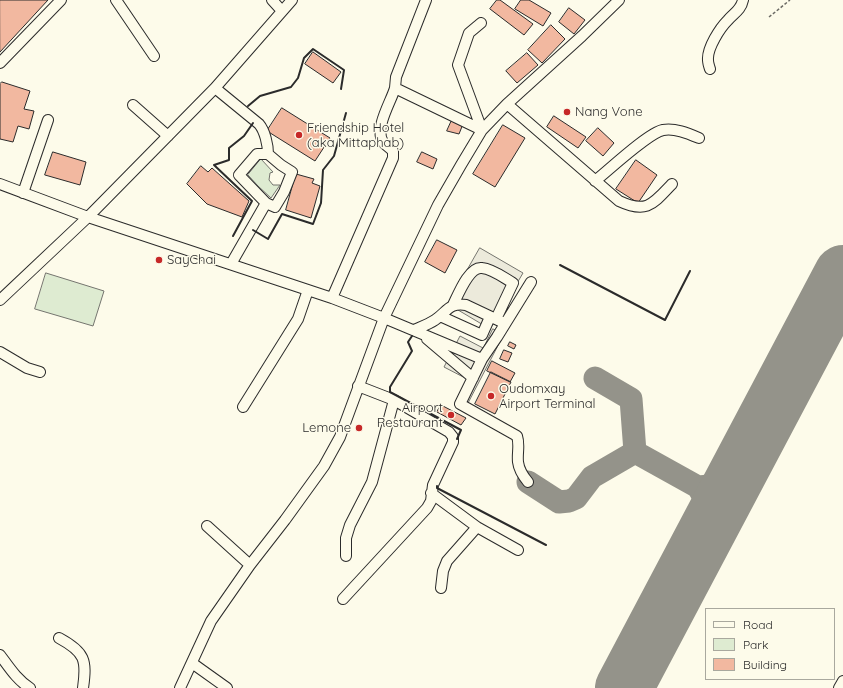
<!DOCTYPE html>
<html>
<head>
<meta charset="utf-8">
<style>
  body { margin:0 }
  #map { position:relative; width:843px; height:688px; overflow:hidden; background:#fdfbea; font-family:Quicksand,sans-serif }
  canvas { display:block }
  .legend { position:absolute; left:705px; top:608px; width:130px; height:72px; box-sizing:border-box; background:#fdfbea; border:1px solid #a9a89e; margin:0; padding:5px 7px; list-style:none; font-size:12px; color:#2b2b2b }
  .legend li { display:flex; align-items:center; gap:8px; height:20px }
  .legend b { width:20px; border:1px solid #a9a89e }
</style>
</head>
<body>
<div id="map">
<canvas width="843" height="688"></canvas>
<ul class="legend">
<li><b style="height:5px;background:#fdfbea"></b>Road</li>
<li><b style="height:11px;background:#deebd1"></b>Park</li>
<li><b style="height:11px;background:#f2b8a0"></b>Building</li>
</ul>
</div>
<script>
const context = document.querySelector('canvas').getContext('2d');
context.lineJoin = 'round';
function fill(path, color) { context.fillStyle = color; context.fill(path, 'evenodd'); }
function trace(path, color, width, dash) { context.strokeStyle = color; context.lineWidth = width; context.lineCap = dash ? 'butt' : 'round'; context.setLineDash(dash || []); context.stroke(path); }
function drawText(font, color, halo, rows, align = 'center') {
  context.font = font + ' Quicksand,sans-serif'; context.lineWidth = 3; context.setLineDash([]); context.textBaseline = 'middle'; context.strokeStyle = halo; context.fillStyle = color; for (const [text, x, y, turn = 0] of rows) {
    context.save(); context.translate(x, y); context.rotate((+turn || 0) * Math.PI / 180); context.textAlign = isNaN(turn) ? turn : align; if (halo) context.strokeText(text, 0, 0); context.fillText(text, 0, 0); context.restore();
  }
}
const green = new Path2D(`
  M261,159L273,172L270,173L269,180L273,185H280L271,198L258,186L248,175Z
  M46,273L104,291L93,326L35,309Z`);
fill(green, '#deebd1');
trace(green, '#74746e', 1);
const parking = new Path2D(`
  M480,248L523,273L490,329L448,304Z
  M493,329L504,334L468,403L459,399L469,380L444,367L460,336L483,348Z`);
fill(parking, '#eceadb');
trace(parking, '#74746e', 1);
trace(new Path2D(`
  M595,378L631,399L635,452
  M635,452L698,487L707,502L710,524
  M528,482L559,502L569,501L576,498L592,477L635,452
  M698,487C719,485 728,480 742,465`), '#94938a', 23);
trace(new Path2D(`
  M624,688L843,274`), '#94938a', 58);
const building = new Path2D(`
  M0,0H48L0,52Z
  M497,0H500L533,24L524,35L490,9Z
  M521,0H529L551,13L543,26L515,9Z
  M569,8L585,20L574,34L559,22Z
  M551,25L565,39L542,63L528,50Z
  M313,52L341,72L333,83L305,64Z
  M527,53L538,65L517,83L506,71Z
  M2,82L30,91L24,109L34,111L29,129L18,126L13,142L0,139V84Z
  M282,108L330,138L315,161L267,131Z
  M554,116L586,137L578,148L547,127Z
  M452,120L463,124L459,134L447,131Z
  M503,125L525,138L495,187L473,174Z
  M598,128L614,143L603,156L586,141Z
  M53,152L86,162L80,185L45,175Z
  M422,152L437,159L433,169L417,162Z
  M636,160L657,175L638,203L616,189Z
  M201,166L208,172L212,168L249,201L242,217L207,204L187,184Z
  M296,174L314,179L312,183L320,186L311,218L286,210Z
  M437,240L457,250L445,273L425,262Z
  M510,342L516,345L514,349L508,346Z
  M504,350L512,353L508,362L500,359Z
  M492,361L515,373L510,382L487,371Z
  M491,372L511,382L495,414L475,404Z
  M441,405L466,418L461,425L437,412Z`);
fill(building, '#f2b8a0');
trace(building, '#2b2b2b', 1);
const minor = new Path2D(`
  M116,0L154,56
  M272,0L282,11
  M481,23L469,33L458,65L482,130
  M0,63L61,0
  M710,69C709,66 708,63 708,60C707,48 720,28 728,20C734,13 741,10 743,0
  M215,88L259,124C265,131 268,145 268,154L281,165L292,172L284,192L275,207L266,203L231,264
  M395,88L396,77L426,0
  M507,104L619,201C647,214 653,204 672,184
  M133,105L168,136
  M595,181C609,170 648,133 663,130C675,128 687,133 699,138
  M0,184L88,217L332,298L384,318L482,359
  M23,193L48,120
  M266,203L239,175L257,154H268
  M332,298L393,158V151C390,148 385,145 383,142C374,128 391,102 395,88L482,130
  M0,300L88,217L215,88L292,0
  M453,305C458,295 469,266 482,268C493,269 504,278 513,283L496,319
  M440,316L482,335L490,317
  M414,330C421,327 429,324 435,320C447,312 449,302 466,305L502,322
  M427,339L473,378
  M0,352L27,368L40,372
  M243,407L298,319L308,290
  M528,482C523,476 519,470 518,462C517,453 520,445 517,436L460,404L482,359L497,337L531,282
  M431,493L477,527L518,550
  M207,526L250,565
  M346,556V538L350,525L372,482L394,400
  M441,588L443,571L447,561L477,527
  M343,599L427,508L431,501L433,485L453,442V437L449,432L394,400L358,386
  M59,638C85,652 87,660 83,688
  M0,655C9,667 17,680 30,688
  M192,663L227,688
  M180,688L211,621L250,565L285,520L324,466L340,437L384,318L438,205L461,165L482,130L507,104L582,36L619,0
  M839,688L843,681`);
trace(minor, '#2b2b2b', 12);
trace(new Path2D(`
  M769,17L790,0`), '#6a6964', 1.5, [3, 2]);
trace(minor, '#fdfbea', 10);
trace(new Path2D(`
  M248,106L260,96L291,87L298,78L304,58L313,49L344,70L341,89
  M253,230L268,239L282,214L313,224L321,203L323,170L334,156L346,113
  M233,236L252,201L214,165L229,160V148L244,136L253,123
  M560,265L665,320L690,271
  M412,336L408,342L412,351L390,387V392L461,430L457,439
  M437,486V488L546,545`), '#2b2b2b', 2);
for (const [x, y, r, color] of [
  [567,112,4,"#c62828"],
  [299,135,4,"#c62828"],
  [159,260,4,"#c62828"],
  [491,396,4,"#c62828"],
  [451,415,4,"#c62828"],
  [359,428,4,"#c62828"]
]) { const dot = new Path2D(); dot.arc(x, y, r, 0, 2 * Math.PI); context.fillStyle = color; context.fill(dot); trace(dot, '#fdfbea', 1.5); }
drawText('13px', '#2b2b2b', '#fdfbea', [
  ["Nang Vone",575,112],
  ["Friendship Hotel",307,128],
  ["(aka Mittaphab)",307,143],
  ["SayChai",167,260],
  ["Oudomxay",499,389],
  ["Airport Terminal",499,404],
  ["Airport",443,408,"right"],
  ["Restaurant",443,423,"right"],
  ["Lemone",351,428,"right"]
], 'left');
</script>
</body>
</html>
